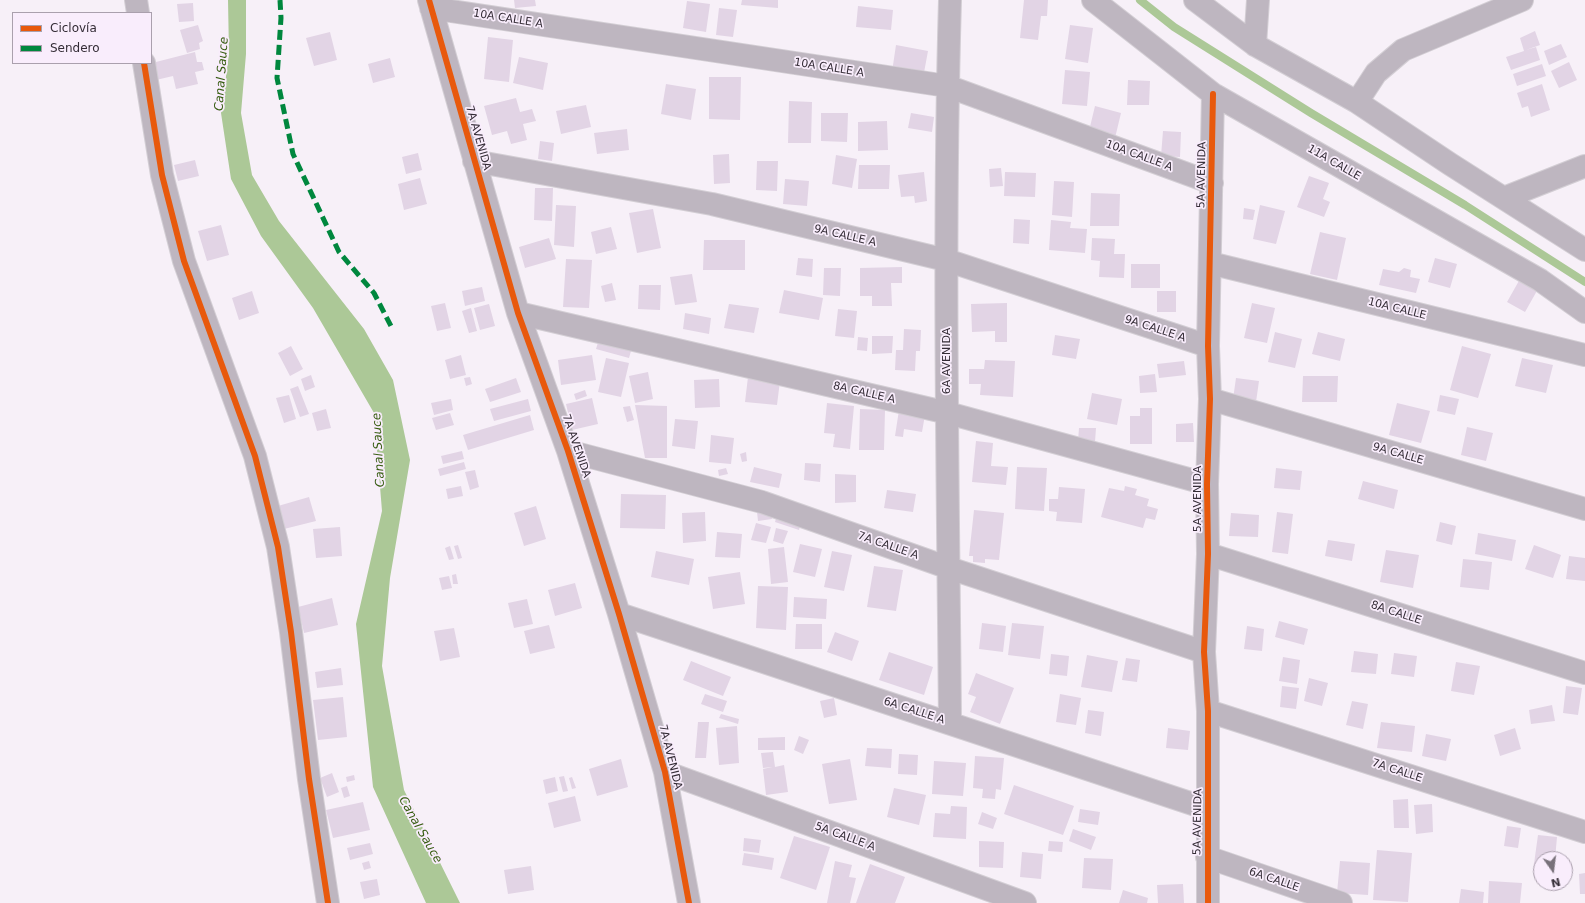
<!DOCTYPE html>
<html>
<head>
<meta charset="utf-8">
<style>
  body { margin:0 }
  #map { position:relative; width:1585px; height:903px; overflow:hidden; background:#f7f0f8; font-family:"DejaVu Sans",sans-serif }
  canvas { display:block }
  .legend { position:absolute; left:12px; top:12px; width:140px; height:52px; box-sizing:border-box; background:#f9edfc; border:1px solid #aaa0ad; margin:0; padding:5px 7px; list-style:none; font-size:12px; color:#342c36 }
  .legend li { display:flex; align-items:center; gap:8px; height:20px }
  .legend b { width:20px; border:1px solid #aaa0ad }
  .north { position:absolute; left:1533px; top:851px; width:40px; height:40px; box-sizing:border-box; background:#f9edfc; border:1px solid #aaa0ad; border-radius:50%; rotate:166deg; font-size:11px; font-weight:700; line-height:16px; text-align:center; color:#342c36 }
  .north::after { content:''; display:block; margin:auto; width:14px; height:18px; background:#78717a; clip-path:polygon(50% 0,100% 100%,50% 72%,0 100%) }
</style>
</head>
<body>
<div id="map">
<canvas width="1585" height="903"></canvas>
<ul class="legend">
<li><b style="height:5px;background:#e8590c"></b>Ciclovía</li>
<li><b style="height:5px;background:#00873e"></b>Sendero</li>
</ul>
<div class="north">N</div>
</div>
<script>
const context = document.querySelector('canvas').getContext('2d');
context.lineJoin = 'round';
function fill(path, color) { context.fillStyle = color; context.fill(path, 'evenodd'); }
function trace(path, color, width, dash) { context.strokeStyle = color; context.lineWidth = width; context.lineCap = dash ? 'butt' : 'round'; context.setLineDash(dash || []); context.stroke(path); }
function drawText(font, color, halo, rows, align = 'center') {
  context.font = font + ' "DejaVu Sans",sans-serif'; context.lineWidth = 3.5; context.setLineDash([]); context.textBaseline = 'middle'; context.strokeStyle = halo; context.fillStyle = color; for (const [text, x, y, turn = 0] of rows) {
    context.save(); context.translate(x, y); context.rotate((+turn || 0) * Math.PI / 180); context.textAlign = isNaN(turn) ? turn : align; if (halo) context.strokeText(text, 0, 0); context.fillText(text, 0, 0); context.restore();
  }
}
fill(new Path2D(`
  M228,0H246V54L241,113L252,175L279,221L364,329L393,380L410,460L390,578L382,666L404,790L460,903H426L373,787L356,624L382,511L374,413L313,308L261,236L231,179L221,113L229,54Z`), '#acc897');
trace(new Path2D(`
  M1140,0L1174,27L1311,113L1465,205L1585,282`), '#acc897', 8);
fill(new Path2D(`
  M514,0H535L536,6L515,8Z
  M742,0H778V8L741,5Z
  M1024,0H1048L1047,16H1041L1038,40L1020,38Z
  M687,1L710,4L706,32L683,28Z
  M193,3L194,21L179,22L177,4Z
  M858,6L893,10L891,30L856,27Z
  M719,8L737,10L733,37L716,35Z
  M198,25L203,41L199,43L200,49L187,53L180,30Z
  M1070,25L1093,28L1088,63L1065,59Z
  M1535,31L1540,45L1526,50L1536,47L1540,60L1511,70L1506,57L1524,51L1520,38Z
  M330,32L337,60L314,66L306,38Z
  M488,37L513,40L509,82L484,79Z
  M1561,44L1567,57L1549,65L1544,51Z
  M896,45L928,51L923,78L892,72Z
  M195,52L197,62H202L204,70L195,72L198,84L176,89L173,76L156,80L152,63Z
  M519,57L548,63L543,90L513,83Z
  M390,58L395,77L373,83L368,64Z
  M1569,62L1577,80L1559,88L1551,71Z
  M1542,64L1546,76L1517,86L1513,74Z
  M1065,70L1090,72L1087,106L1062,104Z
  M709,77H741L740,120L709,119Z
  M1128,80L1150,81L1149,105H1127Z
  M666,84L696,89L691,120L661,114Z
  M1542,84L1550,110L1531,117L1528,106L1522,108L1517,93Z
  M516,98L520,112L532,109L536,121L523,124L527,140L511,144L507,131L492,135L484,106Z
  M789,101L812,102L811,143H788Z
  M586,105L591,127L561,134L556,111Z
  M1095,106L1121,113L1115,138L1089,131Z
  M821,113H848L847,142L821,141Z
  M911,113L934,117L932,132L908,128Z
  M887,121L888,150L858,151V122Z
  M627,129L629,150L597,154L594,133Z
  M1163,131L1181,132L1180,157L1161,156Z
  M540,141L554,143L552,161L538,159Z
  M418,153L422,170L406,174L402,157Z
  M729,154L730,183L714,184L713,155Z
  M836,155L857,159L852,188L832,184Z
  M195,160L199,176L178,181L174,165Z
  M757,161H778L777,191L756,190Z
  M859,165H890L889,189H858Z
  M1001,168L1003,186L990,187L989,169Z
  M924,172L927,201L915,203L914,196L901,197L898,175Z
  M1005,172L1036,173L1035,197L1004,196Z
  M1309,176L1329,183L1323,199L1330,202L1324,217L1297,207Z
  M420,178L427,204L404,210L398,184Z
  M785,179L809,181L807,206L783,204Z
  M1054,181L1074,182L1072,217L1052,215Z
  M535,188H553L552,221L534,220Z
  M1091,193L1120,194L1119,226H1090Z
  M556,205L576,206L574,247L554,245Z
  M1260,205L1285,211L1276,244L1253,239Z
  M1244,208L1255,210L1253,220L1243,219Z
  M653,209L661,248L637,253L629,213Z
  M1014,219L1030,220L1029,244L1013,243Z
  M1051,220L1071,222L1070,228L1087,229L1085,253L1049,250Z
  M221,225L229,255L207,261L198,231Z
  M611,227L617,249L596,254L591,232Z
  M1320,232L1346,238L1337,280L1310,274Z
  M549,238L556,259L525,268L519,247Z
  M1092,238L1115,239L1114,254H1125L1124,278L1099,277L1100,261L1091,260Z
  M704,240H745V270H703Z
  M798,258L813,259L812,277L796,275Z
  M1435,258L1457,264L1450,288L1428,282Z
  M566,259L592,260L589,308L563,307Z
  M1131,264H1160V288H1131Z
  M902,267V283H891L892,306H872V296H860V268Z
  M824,268H841L840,296L823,295Z
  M1404,268L1411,270L1410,277L1420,279L1416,293L1379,285L1383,269L1399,272Z
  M692,274L697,302L675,305L670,277Z
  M1520,279L1538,289L1525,312L1507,302Z
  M612,283L616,300L605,302L601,286Z
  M639,285H661L660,310L638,309Z
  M482,287L485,301L465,306L462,291Z
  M784,290L823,298L819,320L779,313Z
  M252,291L259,313L239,320L232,298Z
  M1157,291H1176V312H1157Z
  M445,303L451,328L437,331L431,306Z
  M1007,303V342H995V331L972,332L971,304Z
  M1252,303L1275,308L1267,343L1244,338Z
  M489,304L495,326L480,330L474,308Z
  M729,304L759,308L754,333L724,328Z
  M471,308L477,331L469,333L462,311Z
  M838,309L857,311L854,338L835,336Z
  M685,313L711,318L709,334L683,329Z
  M904,329L921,330L920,351H916L915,371L895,370L896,350H903Z
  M1275,332L1302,339L1295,368L1268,362Z
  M1318,332L1345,339L1340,361L1312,354Z
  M1055,335L1080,339L1076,359L1052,355Z
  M600,336L633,344L629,358L596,349Z
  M872,336H893L892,353L872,354Z
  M858,337L868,338L867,351L857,350Z
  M291,346L303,369L290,376L278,353Z
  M1462,346L1491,354L1478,398L1450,390Z
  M461,355L466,375L450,379L445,360Z
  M592,355L596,380L561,385L558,360Z
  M606,358L629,363L621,397L598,392Z
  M1522,358L1553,365L1546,393L1515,386Z
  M985,360L1015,361L1013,397L980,395L981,384H969V369H984Z
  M1184,361L1186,375L1159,378L1157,364Z
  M648,372L653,399L635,403L629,376Z
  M1155,374L1157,392L1140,393L1139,376Z
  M311,375L315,387L305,391L301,379Z
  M1303,376H1338L1337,402H1302Z
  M470,377L472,384L466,386L464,378Z
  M748,377L780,381L777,405L745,402Z
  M516,378L521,392L490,402L485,389Z
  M1236,378L1259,381L1256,402L1233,399Z
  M719,379L720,407L695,408L694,380Z
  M298,386L309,414L300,417L290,389Z
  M585,390L587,396L576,400L574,394Z
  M1092,393L1122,399L1117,425L1087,419Z
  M289,395L296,419L284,423L276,398Z
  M1440,395L1459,399L1455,415L1437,411Z
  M592,398L598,424L572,430L566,404Z
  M451,399L453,410L434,415L431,403Z
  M528,399L531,411L494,421L490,409Z
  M827,403L854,406L850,449L833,447L835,434L824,433Z
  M1397,403L1430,411L1421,443L1389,435Z
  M635,405L667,406V458H645Z
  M630,406L634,420L627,422L623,407Z
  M1140,408H1152V444H1130V416H1140Z
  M326,409L331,428L317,431L312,413Z
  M860,409L885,410L884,450H859Z
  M899,410L925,415L922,432L904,429L903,437L895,436Z
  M450,413L454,425L436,430L432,418Z
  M530,415L534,430L468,450L463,435Z
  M675,419L698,421L695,449L672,446Z
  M1193,423L1194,442H1176V424Z
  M1467,427L1493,433L1486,461L1461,455Z
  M1079,428H1096L1095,442L1078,441Z
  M711,435L734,438L731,464L709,462Z
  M976,441L993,443L991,466L1008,467L1006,485L972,482Z
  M462,451L464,459L443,464L441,456Z
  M746,452L747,461L742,462L740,454Z
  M464,462L466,469L440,476L438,469Z
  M805,463L821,464L820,482L804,480Z
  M754,467L782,474L779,488L750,482Z
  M1017,467L1047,468L1044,511L1015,509Z
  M726,468L728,474L719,476L718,470Z
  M1276,468L1302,471L1300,490L1274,488Z
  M475,470L479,487L470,490L465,472Z
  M835,474L856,475V502L835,503Z
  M1363,481L1398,490L1394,509L1358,499Z
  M461,486L463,496L448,499L446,489Z
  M1125,486L1137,489L1135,495L1149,499L1147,506L1158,509L1155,520L1146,518L1143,528L1101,517L1109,488L1124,491Z
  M1059,487L1085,489L1082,523L1056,521L1057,512L1049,511V499H1058Z
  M887,490L916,494L913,512L884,508Z
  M621,494L666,495L665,529L620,528Z
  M309,497L316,521L284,529L278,506Z
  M536,506L546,539L524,546L514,513Z
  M771,510L772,519L758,521L757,512Z
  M974,510L1004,513L999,560L985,559V563L973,562V556H969Z
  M705,512L706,541L683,543L682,513Z
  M778,512L802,520L799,530L775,522Z
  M1277,512L1293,514L1288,554L1272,552Z
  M1231,513L1259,515L1258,537L1229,536Z
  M1440,522L1456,526L1452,545L1436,541Z
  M756,523L771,527L766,543L751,540Z
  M340,527L342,556L316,558L313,529Z
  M776,528L788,531L783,544L773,541Z
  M717,532L742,534L740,558L715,557Z
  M1478,533L1516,540L1512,561L1475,554Z
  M1328,540L1355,544L1352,561L1325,556Z
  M800,544L822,549L815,577L793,572Z
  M458,545L462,558L458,559L454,546Z
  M1534,545L1561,555L1553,578L1525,569Z
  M450,546L454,559L449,560L445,548Z
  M784,547L788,582L771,584L768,549Z
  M1386,550L1419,555L1413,588L1380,582Z
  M656,551L694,559L689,585L651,577Z
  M832,551L852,555L844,591L824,587Z
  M1569,556L1585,558V581L1566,579Z
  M1463,559L1492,562L1489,590L1460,587Z
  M874,566L903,570L896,611L867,607Z
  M740,572L745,604L713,609L708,577Z
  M456,574L458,584H453L452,575Z
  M449,576L452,588L442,590L439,578Z
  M575,583L582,608L555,616L548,590Z
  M758,586L788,587L786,630L756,628Z
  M794,597L827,599L826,619L793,617Z
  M332,598L338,625L304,633L298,607Z
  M527,599L533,624L514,628L508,603Z
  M1279,621L1308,629L1304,645L1275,637Z
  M982,623L1006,626L1003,652L979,649Z
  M1012,623L1044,626L1040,659L1008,655Z
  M796,624H822V649H795Z
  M549,625L555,648L530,654L524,631Z
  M1247,626L1264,629L1262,651L1244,649Z
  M454,628L460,657L440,661L434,631Z
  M835,632L859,641L852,661L827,652Z
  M1354,651L1378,654L1376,674L1351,672Z
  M889,652L933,667L924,695L879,680Z
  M1394,653L1417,656L1414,677L1391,674Z
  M1051,654L1069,656L1067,676L1049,674Z
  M1087,655L1118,661L1112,692L1081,687Z
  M1283,657L1300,660L1297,684L1279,681Z
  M1126,658L1140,660L1137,682L1122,680Z
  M691,661L731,677L723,696L683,680Z
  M1456,662L1480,666L1474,695L1451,691Z
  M341,668L343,685L317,688L315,672Z
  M976,673L1014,688L1000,724L970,712L976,697L968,694Z
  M1309,678L1328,683L1322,706L1304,701Z
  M1282,686L1299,688L1296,709L1280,707Z
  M1566,686L1582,688L1578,715L1563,713Z
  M705,694L727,701L723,712L701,704Z
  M1060,694L1081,698L1076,725L1056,722Z
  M343,697L347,737L318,740L313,700Z
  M834,698L837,715L824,718L820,701Z
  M1352,701L1368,704L1363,729L1346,725Z
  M1552,705L1555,721L1531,724L1529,710Z
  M1088,710L1104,712L1101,736L1085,733Z
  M721,714L739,719L738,724L719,718Z
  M698,722H709L706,758H695Z
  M1381,722L1415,726L1412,752L1377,748Z
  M737,726L739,763L719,765L716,728Z
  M1168,728L1190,731L1188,750L1166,748Z
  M1515,728L1521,749L1500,756L1494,735Z
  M1426,734L1451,739L1446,761L1422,756Z
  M799,736L809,740L803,754L794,750Z
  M785,737V750H758V738Z
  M867,748L892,749L891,768L865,766Z
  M773,752L775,767L784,765L788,792L766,795L763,769L772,767L763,768L761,753Z
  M899,754L918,755L917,775L898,774Z
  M975,756L1004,758L1001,790L996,789L995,799L982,798L983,789L973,788Z
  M621,759L628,787L597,796L589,769Z
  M850,759L857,800L829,804L822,764Z
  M934,761L966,763L963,796L932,794Z
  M332,773L339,792L327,797L320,778Z
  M354,775L355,780L347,782L346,777Z
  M564,776L568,791L563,792L559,777Z
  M555,777L558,791L546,794L543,780Z
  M572,777L576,788L572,789L569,778Z
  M1014,785L1074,806L1063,835L1004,814Z
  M347,786L350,796L344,798L341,788Z
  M894,788L926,795L919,825L887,817Z
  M575,796L581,821L554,828L548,803Z
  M1408,799L1409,828H1394L1393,800Z
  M363,802L370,830L333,838L326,810Z
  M1432,804L1433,832L1416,834L1414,805Z
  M951,806L967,807L966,839L933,837L935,813L950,814Z
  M1080,809L1100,812L1098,825L1078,822Z
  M982,812L997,818L993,829L978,824Z
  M1507,826L1521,828L1518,848L1504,846Z
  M1073,829L1096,837L1091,850L1069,841Z
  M1538,835L1557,837L1555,859H1541V872L1533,871Z
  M794,836L830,847L816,890L780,878Z
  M744,838L761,840L759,853L743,851Z
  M979,841L1004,842L1003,868L979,867Z
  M1049,841L1063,842L1062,852L1048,851Z
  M370,843L373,854L350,860L347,848Z
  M1377,850L1412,853L1408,902L1373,900Z
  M1022,852L1043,854L1041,879L1020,877Z
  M744,853L774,858L772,870L742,865Z
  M1084,858L1113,859L1111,890L1082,888Z
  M369,861L371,868L364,870L362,863Z
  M835,861L852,865L849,877L856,878L850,903H827Z
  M1340,861L1370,863L1368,895L1337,893Z
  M870,864L905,877L895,903H856Z
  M531,866L534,890L508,894L504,870Z
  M1585,873V894H1580L1579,874Z
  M377,879L380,895L364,899L360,882Z
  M1489,881L1522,883L1520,903H1488Z
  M1183,884L1184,903H1158L1157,885Z
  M1461,889L1484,892L1483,903H1459Z
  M1123,890L1148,898L1147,903H1119Z`), '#e2d4e5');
const street = new Path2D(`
  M136,0L138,13
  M429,0L518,313L568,451L619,614L665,772L689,903
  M1093,0L1213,94L1540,280L1585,312
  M1195,0L1255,45L1357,102L1450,164L1585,250
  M431,8L947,86L1212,183
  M1255,45L1258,0
  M144,63L162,175L184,261L255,456L278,547L291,632L309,779L328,903
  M1357,102L1376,73L1403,50L1522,0
  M474,161L712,204L946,260L1208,346
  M1504,198L1585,166
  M1210,263L1585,355
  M518,313L948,413L1207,484
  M1210,399L1585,509
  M568,451L762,502L949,568L1204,652
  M1208,554L1585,673
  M619,614L1208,809
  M1208,711L1585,832
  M950,723C948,482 943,241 950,0
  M665,772L1025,903
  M1207,857L1341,903
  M1208,903V711L1204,652L1208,554L1207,484L1210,399L1208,346L1213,94`);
trace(street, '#d3ced4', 24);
trace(street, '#beb6c0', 22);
trace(new Path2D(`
  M280,0L281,18L277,78L293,154L339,252L374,293L393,330`), '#00873e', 5, [10, 5]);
trace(new Path2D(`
  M429,0L518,313L568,451L619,614L665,772L689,903
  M144,63L162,175L184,261L255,456L278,547L291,632L309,779L328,903
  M1208,903V711L1204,652L1208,554L1207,484L1210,399L1208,346L1213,94`), '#e8590c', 6);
drawText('11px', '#342c36', '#f9edfc', [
  ["10A CALLE A",508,19,9],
  ["10A CALLE A",829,68,9],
  ["7A AVENIDA",478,138,74],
  ["10A CALLE A",1139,156,20],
  ["11A CALLE",1334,163,30],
  ["5A AVENIDA",1202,175,-89],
  ["9A CALLE A",845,236,13],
  ["10A CALLE",1397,309,14],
  ["9A CALLE A",1155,329,18],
  ["6A AVENIDA",947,361,-90],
  ["8A CALLE A",864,393,13],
  ["7A AVENIDA",576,446,71],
  ["9A CALLE",1398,454,16],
  ["5A AVENIDA",1198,499,-90],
  ["7A CALLE A",888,546,19],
  ["8A CALLE",1396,613,18],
  ["6A CALLE A",914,711,18],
  ["7A AVENIDA",670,757,76],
  ["7A CALLE",1397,771,18],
  ["5A AVENIDA",1198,822,-89],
  ["5A CALLE A",845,837,20],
  ["6A CALLE",1274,880,19]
]);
drawText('italic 12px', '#365d10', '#f9edfc', [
  ["Canal Sauce",222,74,-86],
  ["Canal Sauce",379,450,-93],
  ["Canal Sauce",420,830,60]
]);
</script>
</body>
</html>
